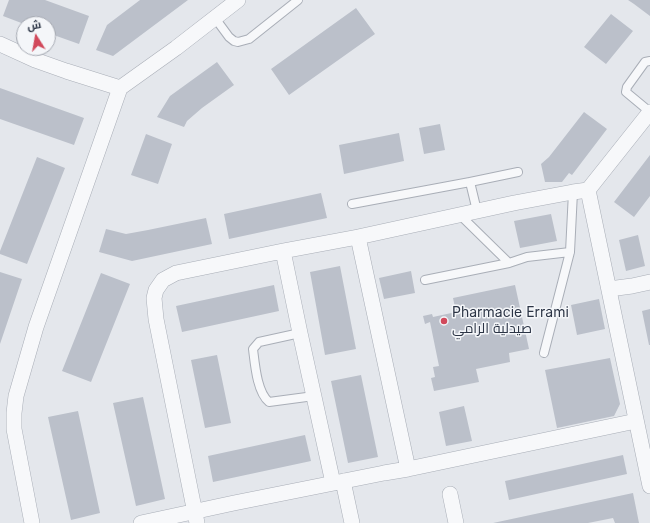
<!DOCTYPE html>
<html>
<head>
<meta charset="utf-8">
<style>
  body { margin:0 }
  #map { position:relative; width:650px; height:523px; overflow:hidden; background:#e4e7ec; font-family:Inter,Cairo,sans-serif }
  canvas { display:block }
  .north { position:absolute; left:16px; top:16px; width:40px; height:40px; box-sizing:border-box; background:#f4f6f9; border:1px solid #a4a8b1; border-radius:50%; rotate:349deg; font-size:11px; font-weight:700; line-height:16px; text-align:center; color:#2b3445 }
  .north::after { content:''; display:block; margin:auto; width:14px; height:18px; background:#d1495b; clip-path:polygon(50% 0,100% 100%,50% 72%,0 100%) }
</style>
</head>
<body>
<div id="map">
<canvas width="650" height="523"></canvas>
<div class="north">ش</div>
</div>
<script>
const context = document.querySelector('canvas').getContext('2d');
context.lineJoin = 'round';
function fill(path, color) { context.fillStyle = color; context.fill(path, 'evenodd'); }
function trace(path, color, width, dash) { context.strokeStyle = color; context.lineWidth = width; context.lineCap = dash ? 'butt' : 'round'; context.setLineDash(dash || []); context.stroke(path); }
function drawText(font, color, halo, rows, align = 'center') {
  context.font = font + ' Inter,Cairo,sans-serif'; context.lineWidth = 3; context.setLineDash([]); context.textBaseline = 'middle'; context.strokeStyle = halo; context.fillStyle = color; for (const [text, x, y, turn = 0] of rows) {
    context.save(); context.translate(x, y); context.rotate((+turn || 0) * Math.PI / 180); context.textAlign = isNaN(turn) ? turn : align; if (halo) context.strokeText(text, 0, 0); context.fillText(text, 0, 0); context.restore();
  }
}
fill(new Path2D(`
  M9,0H45L89,16L79,44L48,33V24H24L3,16Z
  M140,0H188L113,56L96,50L107,25Z
  M628,0H650V16L634,4Z
  M356,8L375,34L289,95L271,69Z
  M611,14L633,31L606,64L584,47Z
  M217,62L234,85L202,108L187,121L184,127L157,117L170,96Z
  M0,88L84,118L74,145L0,119Z
  M584,112L607,129L572,175L569,173L562,182H545L541,164L549,157Z
  M440,124L445,150L424,154L419,128Z
  M399,133L404,161L344,174L339,145Z
  M146,134L172,144L158,184L131,175Z
  M650,155V196L634,217L614,202Z
  M37,157L65,168L27,264L0,254V251Z
  M321,193L327,218L229,239L224,214Z
  M551,214L557,241L520,248L514,221Z
  M206,218L212,244L132,261L99,252L106,229L126,234L148,230Z
  M638,235L645,266L626,271L619,240Z
  M340,266L356,349L325,355L310,272Z
  M411,271L415,293L384,299L379,278Z
  M0,272L22,279L0,344Z
  M101,273L130,284L91,382L62,371Z
  M274,285L279,311L182,332L176,306Z
  M515,285L529,349L509,353L510,362L476,369L479,382L434,391L431,378L435,377L433,367L439,366L430,322L425,324L423,316L432,314L433,317L456,312L453,298Z
  M599,299L605,329L577,335L571,305Z
  M650,309V345H649L642,311Z
  M217,355L231,423L205,428L191,360Z
  M610,358L620,404L614,416L557,428L545,370Z
  M361,375L378,457L348,463L331,381Z
  M143,397L165,499L136,506L113,403Z
  M464,406L472,441L446,446L439,412Z
  M78,411L100,513L71,520L48,417Z
  M305,435L311,461L213,482L208,456Z
  M623,455L627,474L509,500L505,481Z
  M633,493L639,523H615L613,518L588,523H493Z`), '#bbc0ca');
const lane = new Path2D(`
  M215,18L229,37L234,41L238,42L249,39L298,0
  M650,61L645,62L627,87L626,92L650,112
  M470,182L477,211
  M352,204L470,182L518,172
  M460,215L509,263L527,257L570,252
  M425,280L509,263
  M300,333L259,342L253,349C255,365 257,392 269,402L314,396
  M544,353L570,252L573,192`);
const street = new Path2D(`
  M0,44L35,60L66,71L120,88
  M588,190L650,486
  M358,237L408,469
  M283,251L300,333L333,483
  M609,289L632,286L650,282
  M343,481L352,523
  M450,494L456,523
  M32,523L14,429V413L16,396L36,327L120,88L176,48L238,0
  M141,523L234,503L384,473L408,469L636,421
  M197,523L156,319L154,298L156,290L163,280L176,273L283,251L358,237L514,203L573,192L588,190L650,112`);
trace(lane, '#a9aeb7', 10);
trace(street, '#a9aeb7', 16);
trace(lane, '#f7f8fa', 8);
trace(street, '#f7f8fa', 15);
for (const [x, y, r, color] of [
  [444,321,4,"#d1495b"]
]) { const dot = new Path2D(); dot.arc(x, y, r, 0, 2 * Math.PI); context.fillStyle = color; context.fill(dot); trace(dot, '#f4f6f9', 1.5); }
drawText('14px', '#2b3445', '#f4f6f9', [
  ["Pharmacie Errami",452,313],
  ["صيدلية الرامي",452,329]
], 'left');
</script>
</body>
</html>
